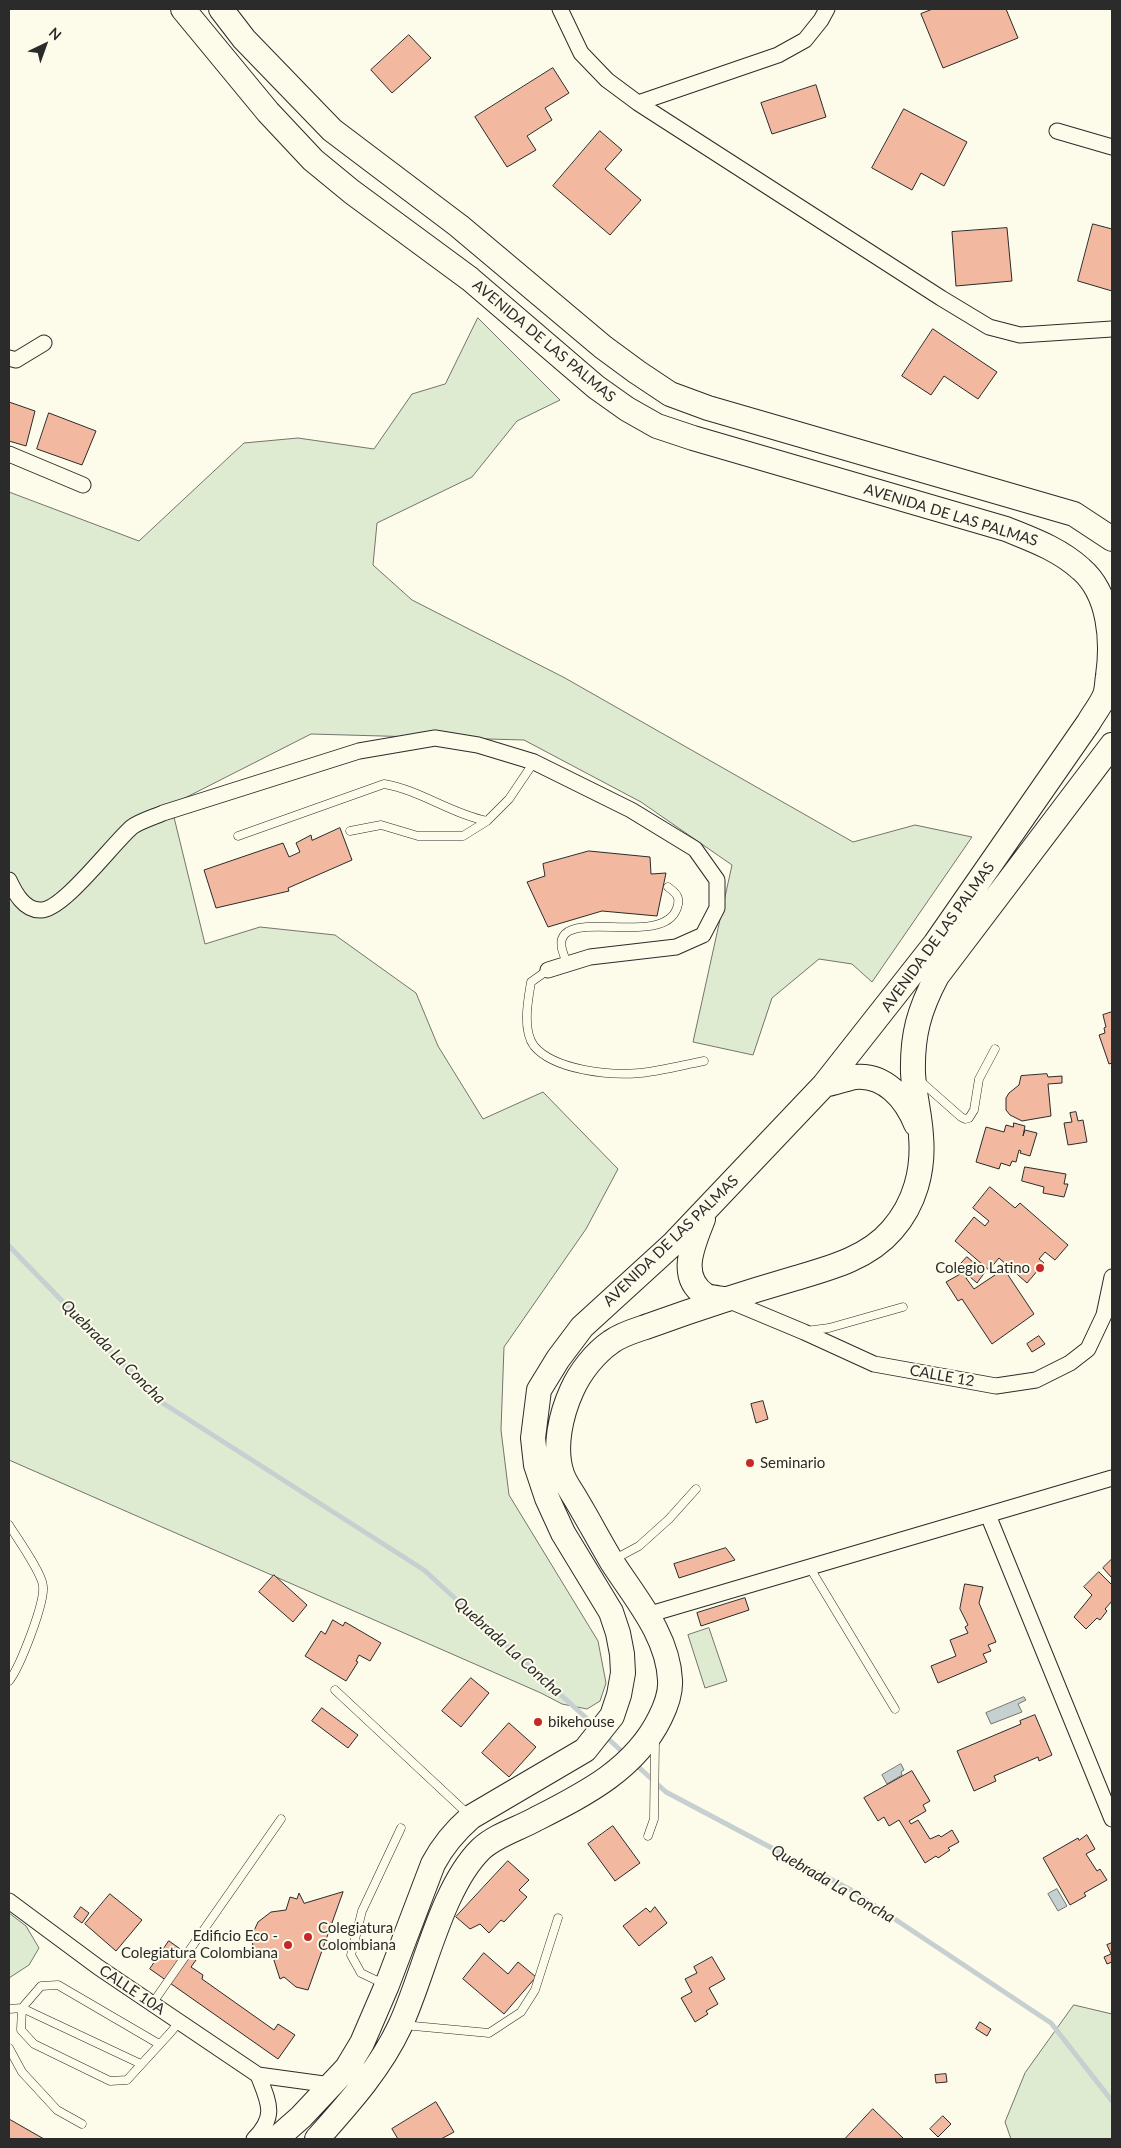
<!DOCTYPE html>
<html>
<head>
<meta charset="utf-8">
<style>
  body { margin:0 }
  #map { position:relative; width:1121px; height:2148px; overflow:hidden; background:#fdfbea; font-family:Lato,sans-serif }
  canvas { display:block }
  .frame { position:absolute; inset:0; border:10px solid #2b2b2b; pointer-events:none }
  .north { position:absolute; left:20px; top:20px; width:50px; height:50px; -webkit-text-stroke:4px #fdfbea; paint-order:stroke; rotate:42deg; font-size:14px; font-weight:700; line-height:20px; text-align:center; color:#2b2b2b }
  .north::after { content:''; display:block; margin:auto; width:18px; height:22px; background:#2b2b2b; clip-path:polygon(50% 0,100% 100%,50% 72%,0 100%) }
</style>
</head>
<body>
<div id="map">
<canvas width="1121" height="2148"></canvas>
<div class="frame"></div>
<div class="north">N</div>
</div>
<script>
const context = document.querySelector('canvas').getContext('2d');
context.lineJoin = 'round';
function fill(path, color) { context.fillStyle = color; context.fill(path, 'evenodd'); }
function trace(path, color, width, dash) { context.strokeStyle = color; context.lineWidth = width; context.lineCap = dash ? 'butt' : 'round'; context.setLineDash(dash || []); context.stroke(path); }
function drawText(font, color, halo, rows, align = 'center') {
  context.font = font + ' Lato,sans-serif'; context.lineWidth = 4; context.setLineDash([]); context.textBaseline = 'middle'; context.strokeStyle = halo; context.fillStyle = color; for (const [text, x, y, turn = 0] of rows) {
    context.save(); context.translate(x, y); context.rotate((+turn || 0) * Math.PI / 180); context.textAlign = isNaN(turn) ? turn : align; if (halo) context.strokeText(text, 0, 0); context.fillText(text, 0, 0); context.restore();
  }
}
const green = new Path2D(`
  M478,318L560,400L517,421L472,477L377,523L373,565L412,600L565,678L853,842L915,825L972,837L872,982L852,964L819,959L772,998L753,1055L693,1042L732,865L641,802L524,740L311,734L171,805L205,944L260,927L335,935L416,993L438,1046L483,1119L543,1092L618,1169L586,1229L504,1347L501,1430L509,1495L598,1641L606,1683L600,1701L587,1709L562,1704L541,1693L9,1460V492L139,541L244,443L298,438L374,449L412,394L445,384Z
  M709,1628L727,1681L705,1688L688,1635Z
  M9,1913L26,1926L39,1948L29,1965L9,1978Z
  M1074,2005L1112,2014V2139H1011L1005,2122L1025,2073Z`);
fill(green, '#deebd1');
trace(green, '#74746e', 1);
const water = new Path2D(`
  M1024,1697L1026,1700L1018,1704L1022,1712L991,1724L986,1713Z
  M901,1764L904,1770L901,1772L902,1775L887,1784L882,1775Z
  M1057,1889L1067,1906L1058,1911L1048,1894Z`);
fill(water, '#c7d0d0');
trace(water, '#74746e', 1);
trace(new Path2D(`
  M9,1246L158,1400L424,1570L595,1726
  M605,1736L626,1755
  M634,1763L666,1792L851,1890L1051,2023L1112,2101`), '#c7d0d0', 5);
const building = new Path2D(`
  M933,9H1006L1018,38L943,68L921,14Z
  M409,35L431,58L392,93L371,70Z
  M553,68L569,93L545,108L552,120L527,136L536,150L507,167L475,117Z
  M816,85L826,117L772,134L761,103Z
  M904,109L967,142L944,186L921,173L912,190L872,168Z
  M600,131L622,150L605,169L641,200L610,235L553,186Z
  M1093,224L1112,229V291L1078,281Z
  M1007,228L1012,281L956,286L952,232Z
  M933,329L997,372L978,399L944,376L931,395L902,376Z
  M9,402L35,411L26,446L9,441Z
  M49,413L96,431L82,465L37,449Z
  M340,828L352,860L288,888L289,891L216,908L204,870L283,843L289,857L300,852L296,843L311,835L312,840Z
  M589,851L650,857L651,874L666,873L657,916L602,911L548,927L527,882L545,876L543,864Z
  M1112,1012V1063L1109,1064L1099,1035L1105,1033L1104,1028L1106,1027L1103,1015Z
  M1047,1074L1048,1077L1062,1076V1083L1048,1084L1051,1116L1022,1121L1010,1115L1006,1110V1098L1009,1093L1019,1085L1021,1076Z
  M1076,1112L1078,1121L1083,1120L1087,1142L1068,1145L1064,1123L1072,1122L1070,1113Z
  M1014,1123L1025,1126L1023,1136L1025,1130L1037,1133L1030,1156L1020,1153L1021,1151L1019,1150L1016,1162L1012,1161L1010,1166L1001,1163L999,1169L976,1162L986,1127L1004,1132L1006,1125L1013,1127Z
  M1025,1167L1066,1174L1064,1184H1068L1064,1197L1043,1193L1044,1187L1022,1181Z
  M990,1187L1015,1208L1020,1203L1068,1245L1055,1260L1045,1252L1039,1259L1044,1263L1027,1283L999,1258L989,1270L955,1241L974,1217L985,1226L989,1221L973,1208Z
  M967,1257L985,1272L977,1283L969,1276L966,1278L974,1289L1004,1269L1034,1314L992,1344L962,1299L958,1301L946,1282L964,1272L958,1267Z
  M1039,1336L1045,1344L1032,1352L1027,1344Z
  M763,1401L768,1419L756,1423L751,1404Z
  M726,1548L735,1560L679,1578L674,1564Z
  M1112,1559V1578L1103,1568Z
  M1099,1572L1112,1585V1601L1105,1609L1107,1611L1100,1620L1097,1618L1086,1629L1074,1617L1092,1595L1084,1587Z
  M274,1575L307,1605L293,1622L259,1592Z
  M965,1584L983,1587L979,1603L996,1642L988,1645L991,1651L983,1654L987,1662L938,1683L931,1666L956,1656L950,1640L968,1633L965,1627L968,1625L960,1609Z
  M745,1598L749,1610L701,1626L697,1613Z
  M333,1620L343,1626L345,1622L381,1643L370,1661L359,1655L356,1661L358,1662L346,1681L305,1656L321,1631L325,1634Z
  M471,1678L489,1693L461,1727L442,1711Z
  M322,1708L358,1735L348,1748L312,1721Z
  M1035,1715L1052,1755L1039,1761L1038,1757L994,1776L996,1781L974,1791L957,1751L1021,1724L1020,1721Z
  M509,1723L536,1747L509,1777L482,1753Z
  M912,1771L930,1801L923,1805L926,1811L909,1821L911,1824L918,1820L930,1839L939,1835L941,1837L952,1830L959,1842L948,1848L950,1850L938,1858L936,1856L925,1863L899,1820L889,1826L884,1817L878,1821L864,1798Z
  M613,1826L640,1863L615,1881L588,1844Z
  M1087,1835L1095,1849L1086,1854L1097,1871L1100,1869L1107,1880L1084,1893L1086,1896L1070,1905L1043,1858L1078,1838L1079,1840Z
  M508,1861L529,1880L519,1890L527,1897L504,1922L501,1920L489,1933L480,1924L470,1929L456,1917Z
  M343,1892L308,1990L296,1987L284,1977L280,1979L271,1951L264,1955L255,1952L253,1949L252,1935L258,1922L271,1912L286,1910L290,1897L297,1899L299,1893L304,1903Z
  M110,1894L142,1920L116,1951L85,1924Z
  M81,1907L89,1913L82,1923L74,1917Z
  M655,1907L667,1923L639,1946L623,1926L646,1908L650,1912Z
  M169,1941L196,1960L191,1967L203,1975L202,1979L274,2030L278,2024L295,2035L278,2059L150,1969Z
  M1112,1943V1962L1107,1964L1104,1957L1111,1954L1107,1945Z
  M484,1953L508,1974L518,1962L536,1977L504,2014L463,1979Z
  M712,1957L725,1979L709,1988L718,2004L706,2011L708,2014L695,2022L681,1998L692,1992L685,1979L697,1973L694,1967Z
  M980,2022L991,2029L987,2036L976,2029Z
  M946,2074L947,2082L936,2083L935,2075Z
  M436,2102L454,2132L441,2139H398L392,2129Z
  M873,2109L904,2139H845Z
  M943,2116L951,2124L938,2137L930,2129Z
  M9,2119L44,2139H9Z`);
fill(building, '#f2b8a0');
trace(building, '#2b2b2b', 1);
const lane = new Path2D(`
  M350,831L381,825L418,836H463L487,821
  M238,836L384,784C420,790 451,814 487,821L509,799L534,762
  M567,963C564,955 557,942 565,934C584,915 665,944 677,908C681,897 676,893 668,887
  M548,970L531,982C528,1000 522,1030 534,1046C554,1070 610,1076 640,1073C661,1071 683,1065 704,1061
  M918,1079L961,1117L965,1119L969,1118L974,1110L979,1079L995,1049
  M806,1331L829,1328L903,1307
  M9,1525C17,1538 42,1573 43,1586C45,1603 20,1667 9,1681
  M613,1560L639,1546L669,1519L696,1489
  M810,1568L895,1709
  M335,1690L470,1816
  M648,1836L654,1819L655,1739
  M384,1984L361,1973L351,1955L362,1911L401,1828
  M152,2004L281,1819
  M9,2009L22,2008L141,2064
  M403,2025L489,2033L521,2012L535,1990L558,1918
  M159,2044L58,1985L41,1986L22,2008L21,2030L34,2044L110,2081L127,2080L171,2032L179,2022
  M9,2048L22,2072L57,2110L82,2124`);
const street = new Path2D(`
  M560,9L581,53L607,80L638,103L941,298L989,327L1020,335L1112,329
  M638,103L778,55L805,40L821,20L827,9
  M1057,131L1112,147
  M9,358L16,360L44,343
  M9,454L83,485
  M9,880C15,893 24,910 40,910C62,912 113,843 132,827C140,821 154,817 163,813L359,751L435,738L478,745L534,762L631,810L695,849L717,880V908L703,935L676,947L590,957L548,970
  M725,1299L804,1332L874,1364L996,1386L1036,1380L1070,1363L1088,1349L1104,1315L1112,1277
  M988,1515L1112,1819
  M647,1615L1112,1478
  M9,1901L98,1967L258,2075L331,2085
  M254,2139C277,2116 269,2103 258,2075`);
const primary = new Path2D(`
  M183,9L268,112L313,160L352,192L470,279L596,387L627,409L657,426L693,438L1006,529C1033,540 1059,549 1081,569C1110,594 1113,641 1108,676C1107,682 1107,690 1105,695C1101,705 1094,713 1089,722L935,944L824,1085L674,1243L582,1327L558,1359L539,1390L533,1438L536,1465L547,1498L563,1533L611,1612L618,1633L622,1654L623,1673L619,1695L612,1716L585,1750L471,1817C455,1831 443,1845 433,1864L387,1985L362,2043L347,2068L301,2117L276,2139
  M221,9L244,39L332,130L459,226L603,347L637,372L670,394L708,408L1074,514L1112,539
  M824,1085C834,1083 845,1079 855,1077C885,1074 906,1099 916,1124
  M703,1219C694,1243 677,1276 705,1295C710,1298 719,1298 725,1299
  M317,2139C348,2104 380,2069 400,2026C424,1975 441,1888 481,1849C496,1835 518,1829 536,1819C585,1794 635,1769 660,1718C666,1706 671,1693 670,1680C668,1635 635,1598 612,1562C600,1542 589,1521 577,1501C572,1492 565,1483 562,1474C553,1448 561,1414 572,1390C580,1372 595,1353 611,1342C623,1333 641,1329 654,1324C701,1307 748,1292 796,1278C830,1268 868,1258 892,1230C915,1204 924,1170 921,1136C920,1115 914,1094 913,1073C912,1035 919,1010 937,976L1112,745`);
trace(lane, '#2b2b2b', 9);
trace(street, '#2b2b2b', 17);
trace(primary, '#2b2b2b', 26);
trace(lane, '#fdfbea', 8);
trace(street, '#fdfbea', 15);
trace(primary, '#fdfbea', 24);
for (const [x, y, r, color] of [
  [1040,1268,5,"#c62828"],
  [750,1463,5,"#c62828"],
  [538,1722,5,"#c62828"],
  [308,1937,5,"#c62828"],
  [288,1945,5,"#c62828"]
]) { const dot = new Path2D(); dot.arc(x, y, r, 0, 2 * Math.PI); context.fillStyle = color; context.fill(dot); trace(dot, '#fdfbea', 2); }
drawText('15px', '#2b2b2b', '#fdfbea', [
  ["AVENIDA DE LAS PALMAS",544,341,40],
  ["AVENIDA DE LAS PALMAS",951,515,17],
  ["AVENIDA DE LAS PALMAS",938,937,-54],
  ["AVENIDA DE LAS PALMAS",671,1241,-44],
  ["CALLE 12",942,1376,10],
  ["CALLE 10A",132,1990,34]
]);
drawText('15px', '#2b2b2b', '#fdfbea', [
  ["Colegio Latino",1030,1268,"right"],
  ["Seminario",760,1463],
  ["bikehouse",548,1722],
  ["Colegiatura",318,1928],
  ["Colombiana",318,1945],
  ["Edificio Eco -",278,1936,"right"],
  ["Colegiatura Colombiana",278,1953,"right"]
], 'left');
drawText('italic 16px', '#2b2b2b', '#fdfbea', [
  ["Quebrada La Concha",113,1352,45],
  ["Quebrada La Concha",508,1647,42],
  ["Quebrada La Concha",833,1884,30]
]);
</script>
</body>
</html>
